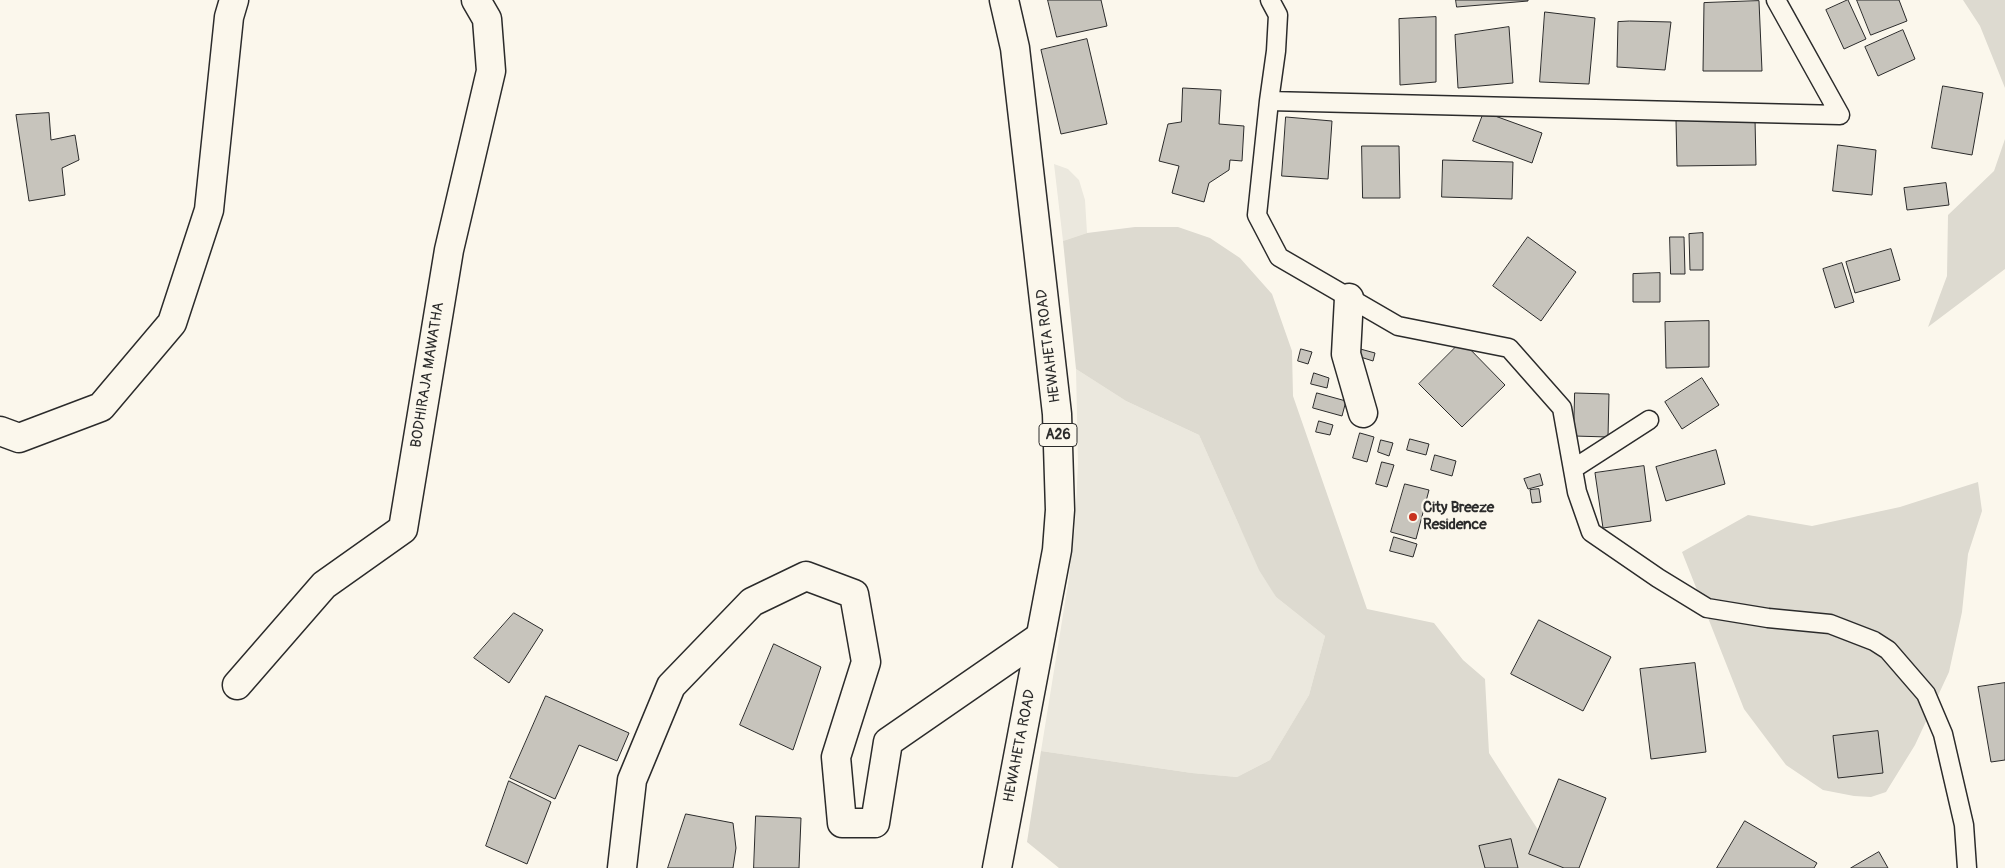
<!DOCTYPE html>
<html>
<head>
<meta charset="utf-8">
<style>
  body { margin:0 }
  canvas { display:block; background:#fbf7ec }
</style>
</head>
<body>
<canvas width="2005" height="868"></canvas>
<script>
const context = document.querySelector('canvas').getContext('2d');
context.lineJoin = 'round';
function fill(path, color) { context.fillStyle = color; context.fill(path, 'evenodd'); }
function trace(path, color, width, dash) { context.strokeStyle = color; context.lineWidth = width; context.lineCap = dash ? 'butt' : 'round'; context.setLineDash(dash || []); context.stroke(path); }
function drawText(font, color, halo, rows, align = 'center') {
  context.font = font + ' Pangolin,sans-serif'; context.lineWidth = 4.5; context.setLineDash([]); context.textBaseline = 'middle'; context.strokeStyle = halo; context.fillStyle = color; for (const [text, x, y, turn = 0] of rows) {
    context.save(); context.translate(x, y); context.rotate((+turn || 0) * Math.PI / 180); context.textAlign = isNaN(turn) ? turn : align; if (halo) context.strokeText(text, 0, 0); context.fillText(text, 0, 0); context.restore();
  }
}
fill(new Path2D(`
  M1054,164L1068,169L1079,180L1085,200L1087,233L1063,241Z
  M1076,369L1126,401L1199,435L1239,525L1276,597L1325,636L1309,695L1270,760L1237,777L1192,773L1041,751L1068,584L1075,527L1078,463Z`), '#ebe8de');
fill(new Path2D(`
  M1963,0H2005V88L1980,26Z
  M2005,139V269L1928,327L1947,276L1948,215L1994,171Z
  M1135,227H1178L1210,238L1240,258L1272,294L1292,351L1293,396L1367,609L1434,623L1463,660L1485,679L1489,753L1540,833L1576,868H1059L1027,842L1041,751L1192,773L1237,777L1270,760L1309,695L1325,636L1276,597L1259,570L1199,435L1126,401L1076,369L1063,241L1087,233Z
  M1978,482L1982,511L1968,554L1962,612L1949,672L1915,745L1886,792L1871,797L1854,796L1823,790L1786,765L1744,709L1682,552L1748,515L1812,526L1900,507Z`), '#dddad0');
const building = new Path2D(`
  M1048,0H1101L1107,26L1057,37Z
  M1456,0H1528V1L1457,7Z
  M1848,0L1866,39L1844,49L1826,10Z
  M1857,0H1899L1907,21L1871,35Z
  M1759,1L1762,71H1703L1704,3Z
  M1545,12L1595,18L1589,84L1540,82Z
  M1436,17V82L1400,85L1399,19Z
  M1630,21L1671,22L1665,70L1617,67L1618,22Z
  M1509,27L1513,83L1458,88L1455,35Z
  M1903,30L1915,59L1878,76L1865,47Z
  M1087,39L1107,124L1061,134L1041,50Z
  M1943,86L1983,93L1972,155L1932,148Z
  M1183,88L1221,90L1219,124L1244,126L1242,161L1230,160L1229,170L1209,183L1204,202L1172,193L1179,166L1159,161L1168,124L1181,122Z
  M1484,112L1542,133L1532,163L1473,141Z
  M49,113L51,140L75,135L79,160L62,168L65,195L29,201L16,115Z
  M1286,117L1332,121L1328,179L1282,176Z
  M1755,119L1756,165L1677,166L1676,120Z
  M1838,145L1876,150L1872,195L1833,191Z
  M1362,146H1399L1400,198H1363Z
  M1443,160L1513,162L1512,199L1442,197Z
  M1946,183L1949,205L1907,210L1904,188Z
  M1703,233V270H1690L1689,234Z
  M1528,237L1576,272L1541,321L1493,286Z
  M1670,237H1684L1685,274H1671Z
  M1891,249L1900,280L1855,293L1846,262Z
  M1842,263L1854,302L1835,308L1823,269Z
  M1660,273V302H1633V274Z
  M1709,321V367L1666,368L1665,322Z
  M1462,341L1505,385L1462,427L1419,384Z
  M1353,347L1375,353L1373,361L1351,354Z
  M1301,349L1312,352L1308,364L1298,361Z
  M1314,373L1329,378L1327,388L1311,384Z
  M1702,378L1719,405L1682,429L1665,402Z
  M1317,393L1346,401L1342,416L1313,408Z
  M1575,393L1609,394L1608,437L1574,436Z
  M1319,421L1333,425L1330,435L1316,432Z
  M1360,433L1374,437L1367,462L1353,458Z
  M1410,439L1429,444L1426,455L1407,450Z
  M1381,440L1393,443L1389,456L1378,452Z
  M1716,450L1725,484L1666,501L1656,467Z
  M1435,455L1456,461L1452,476L1431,470Z
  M1382,462L1394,465L1387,487L1376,484Z
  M1644,466L1651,521L1603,528L1595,473Z
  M1540,474L1543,485L1528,489L1524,479Z
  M1405,484L1429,490L1416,539L1391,532Z
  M1539,489L1541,502L1532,503L1530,490Z
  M1394,537L1417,544L1413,557L1390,551Z
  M514,613L543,630L509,683L474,658Z
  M1539,620L1611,657L1583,711L1511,674Z
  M774,644L821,667L793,750L740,725Z
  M1695,663L1706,752L1651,759L1640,669Z
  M2005,683V760L1991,762L1978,687Z
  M546,696L629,733L617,761L579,745L555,799L510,778Z
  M1878,731L1883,773L1838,778L1833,736Z
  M1559,779L1606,798L1579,868H1564L1529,854Z
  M509,781L551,802L527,864L486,846Z
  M686,814L733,823L736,848L733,868H668Z
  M756,816L801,818L799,868H754Z
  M1745,821L1817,863L1814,868H1717Z
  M1511,839L1518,868H1485L1479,846Z
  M1879,852L1888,868H1851Z`);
fill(building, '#c7c4bc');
trace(building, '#2b2b2b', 1);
const lane = new Path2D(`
  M1270,0L1278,15L1276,51L1269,101L1840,115L1776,0
  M1269,101L1257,215L1279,257L1398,326L1509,348L1562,408L1577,492L1591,532L1658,578L1707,608L1768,618L1830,624L1874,641L1888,650L1926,694L1943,734L1964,825L1967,868
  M1573,469L1649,420`);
const street = new Path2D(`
  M1349,298L1346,354L1363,413
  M0,431L19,438L101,407L172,323L209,210L229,17L234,0
  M237,685L324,585L403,529L449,250L491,71L487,19L476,0
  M622,868L632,780L671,686L752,602L806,576L854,594L866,662L836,757L842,823H875L888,742L1040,637`);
const highway = new Path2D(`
  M997,868L1057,550L1060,510L1057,414L1015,48L1004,0`);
trace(lane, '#2b2b2b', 21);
trace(street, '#2b2b2b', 31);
trace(highway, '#2b2b2b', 31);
trace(lane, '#fbf7ec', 18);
trace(street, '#fbf7ec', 28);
trace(highway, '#fbf7ec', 28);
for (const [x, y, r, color] of [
  [1413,517,5,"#c8321e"]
]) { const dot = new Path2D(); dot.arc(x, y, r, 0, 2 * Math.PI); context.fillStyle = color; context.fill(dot); trace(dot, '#fbf7ec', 2); }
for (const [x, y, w] of [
  [1058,435,38]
]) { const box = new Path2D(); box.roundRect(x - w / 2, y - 11.5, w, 23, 4); context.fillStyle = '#fbf7ec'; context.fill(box); trace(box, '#2b2b2b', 1); }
drawText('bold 14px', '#2b2b2b', null, [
  ["A26",1058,435]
]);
drawText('15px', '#2b2b2b', '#fbf7ec', [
  ["HEWAHETA ROAD",1049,346,-97],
  ["BODHIRAJA MAWATHA",428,375,-81],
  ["HEWAHETA ROAD",1020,746,-79]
]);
drawText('bold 15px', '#2b2b2b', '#fbf7ec', [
  ["City Breeze",1423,508],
  ["Residence",1423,525]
], 'left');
</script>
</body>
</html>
